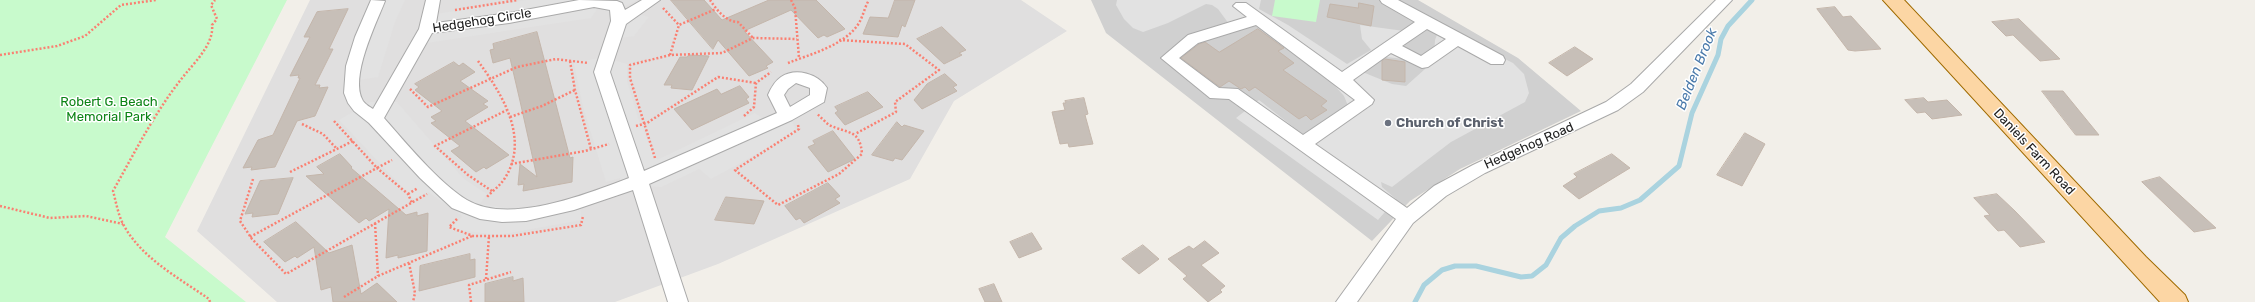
<!DOCTYPE html>
<html>
<head>
<meta charset="utf-8">
<style>
  body { margin:0 }
  canvas { display:block; background:#f2efe9 }
</style>
</head>
<body>
<canvas width="2255" height="302"></canvas>
<script>
const context = document.querySelector('canvas').getContext('2d');
context.lineJoin = 'round';
function fill(path, color) { context.fillStyle = color; context.fill(path, 'evenodd'); }
function trace(path, color, width, dash) { context.strokeStyle = color; context.lineWidth = width; context.lineCap = dash ? 'butt' : 'round'; context.setLineDash(dash || []); context.stroke(path); }
function drawText(font, color, halo, rows, align = 'center') {
  context.font = font + ' Rubik,sans-serif'; context.lineWidth = 3; context.setLineDash([]); context.textBaseline = 'middle'; context.strokeStyle = halo; context.fillStyle = color; for (const [text, x, y, turn = 0] of rows) {
    context.save(); context.translate(x, y); context.rotate((+turn || 0) * Math.PI / 180); context.textAlign = isNaN(turn) ? turn : align; if (halo) context.strokeText(text, 0, 0); context.fillText(text, 0, 0); context.restore();
  }
}
fill(new Path2D(`
  M310,0H1021L1067,31L954,101L910,179L718,264L615,302H277L197,231Z`), '#e0dfdf');
fill(new Path2D(`
  M1091,0H1418L1518,58L1581,111L1460,169L1410,201L1372,241L1106,33Z`), '#d0d0d0');
fill(new Path2D(`
  M0,0H287L165,237L246,302H0Z
  M1275,0H1320L1316,22L1272,16Z`), '#c8facc');
fill(new Path2D(`
  M390,0H405L395,22L378,77L344,82L345,73L371,2Z
  M527,0H637L611,13L598,8L591,18L413,45L423,16Z
  M1117,0H1261L1259,9L1288,25L1347,64L1371,50L1362,39L1360,25L1404,31L1405,59L1386,57L1379,59L1360,71L1392,84L1406,86L1425,69L1434,55L1435,40L1440,27L1513,63L1524,74L1529,93L1525,102L1451,142L1392,187L1381,182L1382,187L1396,199L1378,220L1236,118L1259,100L1315,144L1353,118L1344,96L1327,77L1259,26L1229,24L1218,9L1212,5L1206,4L1168,23L1143,32L1133,28L1124,19L1116,5Z
  M638,14L649,17L634,36L607,40L613,18Z
  M603,57L627,64V81L639,121L657,160L755,113L765,120L792,121L797,132L711,179L699,169L661,187L621,184L620,178L606,182L583,107L574,63Z
  M370,102H397L464,179L487,194L480,204L507,208H532L578,197L582,220L498,235L451,229L462,216L428,192L413,199L339,120Z`), '#e2e2e2');
trace(new Path2D(`
  M1415,302L1424,285L1442,270L1455,266H1476L1521,277L1532,276L1546,265L1561,238L1575,226L1599,211L1621,208L1640,200L1679,166L1692,113L1718,55L1721,39L1728,26L1752,0`), '#aad3df', 5);
const building = new Path2D(`
  M671,0H704L722,20L769,0H816L845,29L827,37L824,35L818,38L791,10L744,31L773,62L766,66L768,68L749,76L718,40L713,49Z
  M895,0H915L905,27L902,25L898,37L863,34L870,17L888,18Z
  M1359,3L1374,6L1371,26L1327,17L1330,4L1358,8Z
  M1835,7L1843,17L1851,16L1881,49L1855,51L1848,50L1817,9Z
  M348,9L329,49H333L315,85H320L319,88L328,87L315,116L297,121L275,167L251,170L252,167L243,168L258,140L273,135L300,78H298L299,75L290,76L310,37H304L317,12Z
  M2019,19L2060,59L2040,61L2013,35L2006,36L1992,22Z
  M942,27L966,50L959,53L962,55L944,64L917,39Z
  M1258,29L1284,48L1278,51L1294,63L1283,70L1327,101L1321,106L1327,110L1311,120L1306,115L1299,119L1255,87L1249,91L1245,87L1241,89L1229,81L1220,87L1181,58L1199,44L1205,42L1219,52Z
  M537,32L570,158L573,157L572,182L523,191L524,184L518,185L520,164L537,177L520,101L510,58L493,63L490,50L494,49L493,44Z
  M1575,47L1593,59L1567,76L1549,63Z
  M689,55L709,56L692,90L671,88L672,85H664L680,57H687Z
  M1385,59L1405,62V82L1382,80V61Z
  M454,62L459,66L463,63L475,72L460,81L488,101L483,104L488,107L465,121L509,155L486,169L484,167L476,172L451,151L460,146L431,123L436,121L431,117L442,111L415,90L419,87L415,84Z
  M945,74L957,85L953,87L957,91L922,109L914,100L927,84Z
  M740,86L749,97L746,99L749,103L692,130L674,109L717,89L721,94Z
  M2042,91H2063L2099,135H2076Z
  M868,92L883,107L845,125L835,113L838,111L835,107Z
  M1084,98L1088,114L1085,115L1093,144L1069,147L1068,143L1060,144L1052,112L1065,110L1063,103H1066L1065,101Z
  M1924,98L1928,102L1947,100L1962,115L1932,119L1925,112L1917,113L1905,100Z
  M897,122L902,127L904,125L924,131L902,160L895,158L893,161L872,155Z
  M833,131L855,159L828,172L808,147L815,144L813,141Z
  M1745,133L1765,144L1742,186L1717,175Z
  M340,154L352,167L351,168L406,215L417,212V216L428,213L427,251L398,258V255L386,258L389,209L369,221L366,218L359,223L306,176L324,174L317,167Z
  M1612,154L1630,168L1579,199L1563,186L1577,177L1574,174Z
  M2160,177L2216,228L2194,232L2142,182Z
  M293,178L278,214L252,217L253,213L245,214L260,181Z
  M828,183L840,196L835,199L840,203L804,223L800,218L796,220L785,206Z
  M1997,194L2015,211L2045,242L2020,247L2004,230L1998,231L1984,216L1990,215L1974,198Z
  M726,197L764,201L754,224L715,220Z
  M296,222L329,253L352,245L361,294L377,283L397,302H333L331,287L321,290L314,247L297,258L295,256L285,262L264,242Z
  M1032,233L1042,249L1019,258L1010,242Z
  M1205,241L1219,253L1201,265L1225,286L1220,290L1222,292L1208,302L1183,279L1187,276L1168,259L1189,246L1193,249Z
  M1143,245L1159,259L1139,274L1122,259Z
  M470,254V260L475,259V277L419,291L420,266Z
  M513,277V281L523,278L524,302H485V284Z
  M994,284L1002,302H985L979,289Z`);
fill(building, '#c7bfb8');
trace(building, '#c4b6ab', 1);
const minor = new Path2D(`
  M371,0L385,1C376,24 349,78 363,101C365,104 370,107 373,109L419,29L426,0H440L436,23L509,13L579,0L617,1L622,3L625,10L642,0H660L626,24L610,72L644,171L777,113L768,95C771,88 775,81 781,77C796,67 818,74 827,88L824,102L792,120L649,184L688,302H668L633,190L574,210L526,221L502,222L480,219L452,208L420,178L369,123L354,111L348,103L344,93L346,66L355,37ZM594,7L610,10L611,21L594,72L629,178C587,194 509,225 467,200C440,184 405,142 384,118L432,33L509,23ZM796,83L810,88V95L790,107L784,95L788,89Z
  M1380,0H1398L1503,56L1505,60L1503,64H1491L1458,46L1428,67L1422,68L1391,53L1353,80L1374,100L1372,104L1315,144L1407,208L1434,186L1473,165L1606,102L1631,84L1716,0H1732L1643,92L1618,110L1485,173L1446,196L1413,223L1357,302H1336L1396,219L1229,99L1210,98L1161,58L1188,35L1247,17L1233,6L1236,3H1246L1342,72L1415,22L1382,3ZM1256,25L1355,100L1303,135L1238,89L1219,88L1179,58L1198,43ZM1427,29L1446,39L1421,56L1402,46Z`);
const major = new Path2D(`
  M1883,0H1904L2146,257L2185,295L2188,302H2160Z`);
trace(minor, '#a9a9a9', 2);
trace(major, '#a06b00', 2);
trace(new Path2D(`
  M710,0C716,9 726,22 738,22L753,38
  M791,0L795,8L799,58
  M663,8L679,25L716,9
  M455,10L518,0
  M839,40L905,44L939,70L895,102L896,112L855,134
  M0,55L57,46L85,36L121,5L156,0
  M670,55L679,25
  M478,61C502,94 530,138 505,178C500,186 492,191 486,198
  M570,61L575,90L591,149
  M788,63C811,54 842,46 857,26C863,18 864,8 869,0
  M410,89L428,107L517,67L556,59L588,63
  M744,116L754,107L756,83L771,72
  M510,117L542,106L575,90
  M334,121L377,168L392,160
  M302,124L323,134L337,149
  M798,125L799,129L735,170L778,205L839,174L862,154C860,129 848,134 829,125C825,122 821,117 817,114
  M636,126L647,123L718,77L756,83
  M655,158L630,78V65L670,55L722,53L753,38L797,39
  M511,164L585,151L609,144
  M290,172L353,141
  M253,179L240,221L252,239L286,274L427,194
  M492,191L468,175L435,146L507,110
  M408,194L418,188
  M0,206L50,218L86,216L123,224
  M457,219L449,227L473,236H512L581,225L583,216
  M375,223L378,276
  M250,237L377,168L408,194L412,203
  M409,263L415,293L413,302
  M486,279L489,236
  M344,297L378,276L472,236
  M210,302L209,299C179,278 141,258 123,224C118,214 116,202 113,191C136,150 157,108 187,72C198,59 214,42 212,25L217,19L211,5L215,0
  M471,302L469,285L511,272`), '#fa8072', 2.5, [2, 2]);
fill(minor, '#fff');
fill(major, '#fcd6a4');
for (const [x, y, r, color] of [
  [1388,123,4,"#6b7280"]
]) { const dot = new Path2D(); dot.arc(x, y, r, 0, 2 * Math.PI); context.fillStyle = color; context.fill(dot); trace(dot, '#fff', 1.5); }
drawText('13px', '#222', '#fff', [
  ["Hedgehog Circle",482,21,-9],
  ["Hedgehog Road",1529,146,-24],
  ["Daniels Farm Road",2034,152,47]
]);
drawText('13px', '#0c8416', '#fff', [
  ["Robert G. Beach",109,102],
  ["Memorial Park",109,117]
]);
drawText('bold 13px', '#5b616d', '#fff', [
  ["Church of Christ",1396,123]
], 'left');
drawText('italic 14px', '#4a7aab', '#fff', [
  ["Belden Brook",1697,69,-68]
]);
</script>
</body>
</html>
